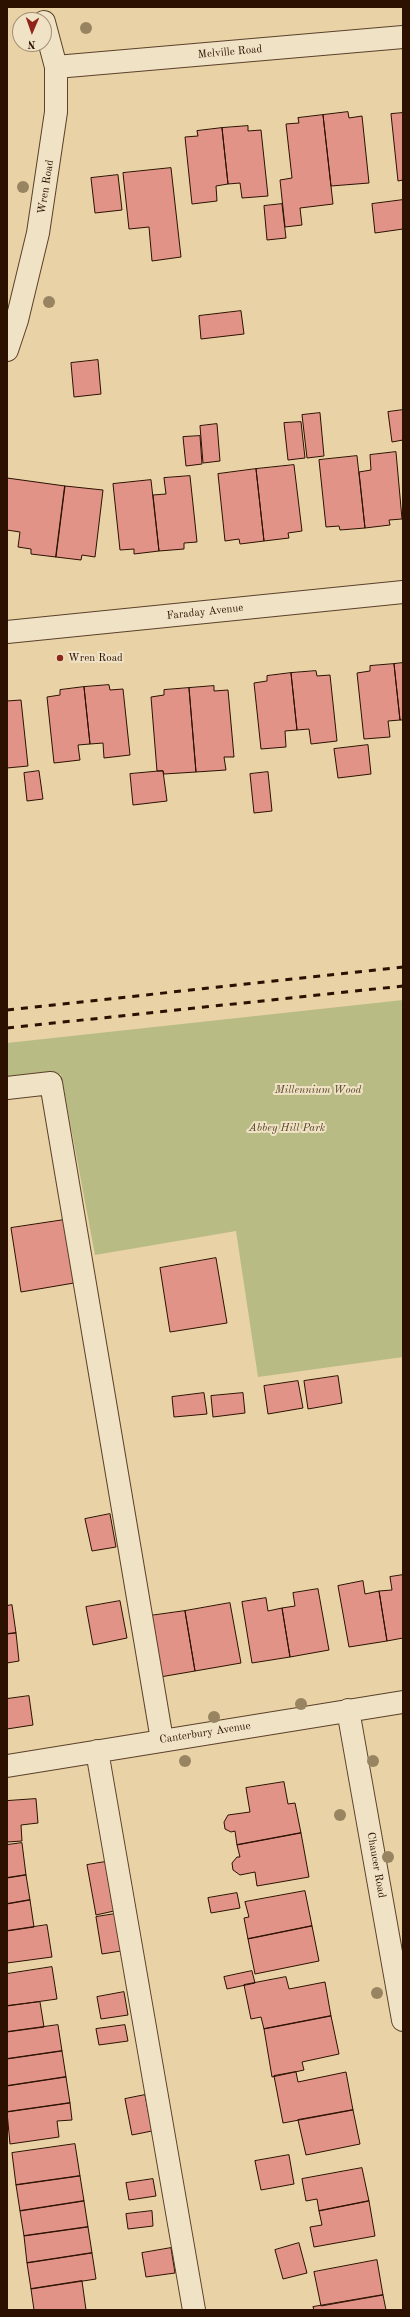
<!DOCTYPE html>
<html>
<head>
<meta charset="utf-8">
<style>
  body { margin:0 }
  #map { position:relative; width:410px; height:2317px; overflow:hidden; background:#e8d2a6; font-family:"Old Standard TT",serif }
  canvas { display:block }
  .frame { position:absolute; inset:0; border:8px solid #2c1100; pointer-events:none }
  .north { position:absolute; left:12px; top:12px; width:40px; height:40px; box-sizing:border-box; background:#f0e2c5; border:1px solid #a28e76; border-radius:50%; rotate:182deg; font-size:11px; font-weight:700; line-height:16px; text-align:center; color:#2c1100 }
  .north::after { content:''; display:block; margin:auto; width:14px; height:18px; background:#8f2418; clip-path:polygon(50% 0,100% 100%,50% 72%,0 100%) }
</style>
</head>
<body>
<div id="map">
<canvas width="410" height="2317"></canvas>
<div class="frame"></div>
<div class="north">N</div>
</div>
<script>
const context = document.querySelector('canvas').getContext('2d');
context.lineJoin = 'round';
function fill(path, color) { context.fillStyle = color; context.fill(path, 'evenodd'); }
function trace(path, color, width, dash) { context.strokeStyle = color; context.lineWidth = width; context.lineCap = dash ? 'butt' : 'round'; context.setLineDash(dash || []); context.stroke(path); }
function drawText(font, color, halo, rows, align = 'center') {
  context.font = font + ' "Old Standard TT",serif'; context.lineWidth = 4; context.setLineDash([]); context.textBaseline = 'middle'; context.strokeStyle = halo; context.fillStyle = color; for (const [text, x, y, turn = 0] of rows) {
    context.save(); context.translate(x, y); context.rotate((+turn || 0) * Math.PI / 180); context.textAlign = isNaN(turn) ? turn : align; if (halo) context.strokeText(text, 0, 0); context.fillText(text, 0, 0); context.restore();
  }
}
fill(new Path2D(`
  M403,1000V1357L258,1377L236,1231L95,1255L61,1074L7,1081V1043Z`), '#b9bb85');
const building = new Path2D(`
  M348,112L349,118L362,116L369,183L331,186L323,115Z
  M403,113V180L398,181L391,114Z
  M323,115L333,204L300,208L302,225L285,227L280,180L292,178L286,124L299,123L298,118Z
  M248,126V131L261,130L268,196L242,198L240,183L228,184L222,128Z
  M222,128L228,184L216,186L217,201L192,204L185,137L198,136L197,131Z
  M171,168L181,257L152,261L149,227L129,229L123,173Z
  M118,175L122,210L95,213L91,178Z
  M403,200V229L375,233L372,204Z
  M282,204L286,238L267,240L264,206Z
  M241,311L244,334L201,339L199,316Z
  M98,360L101,394L74,397L71,363Z
  M403,410V440L392,442L388,412Z
  M320,413L324,456L307,458L302,415Z
  M301,422L305,458L288,460L284,423Z
  M217,424L220,461L203,463L200,426Z
  M200,436L202,464L186,466L183,437Z
  M396,452L402,519L389,520L390,525L365,528L359,472L371,470L370,455Z
  M357,456L365,528L340,530L339,526L326,527L319,460Z
  M294,465L302,531L288,533L289,538L264,541L256,469Z
  M256,469L264,541L240,544L239,539L225,541L218,474Z
  M190,476L197,542L184,543V549L159,551L153,495L166,494L164,478Z
  M7,478L65,486L56,557L31,554V549L18,547L20,532L7,530Z
  M151,480L159,551L134,554V549L120,550L113,484Z
  M65,486L103,490L95,557L82,555L81,560L56,557Z
  M403,663V720H400L394,664Z
  M394,664L400,720L388,721L390,737L364,739L357,673L370,671V666Z
  M316,671L317,676L330,675L337,741L311,744L309,729L297,730L291,673Z
  M291,673L297,730L285,731L286,747L261,749L254,683L267,681V676Z
  M109,685L110,690L123,689L130,755L104,758L103,743L90,744L84,687Z
  M214,686V691L228,690L234,757H224L226,770L196,772L189,688Z
  M84,687L90,744L78,745L80,760L54,763L47,697L60,695V690Z
  M189,688L196,772L164,774L163,771H157L151,697L164,695V690Z
  M7,698V701L21,700L28,766L7,768Z
  M368,745L371,774L338,778L334,749Z
  M39,771L43,799L27,801L24,773Z
  M163,771L167,801L133,805L130,774Z
  M268,772L272,811L254,813L250,774Z
  M64,1220L74,1283L21,1292L11,1228Z
  M216,1258L227,1323L170,1332L160,1268Z
  M338,1376L342,1403L308,1409L304,1381Z
  M298,1381L303,1408L268,1414L264,1386Z
  M204,1393L207,1414L174,1417L172,1397Z
  M243,1393L245,1413L213,1417L211,1396Z
  M110,1514L116,1547L92,1551L85,1519Z
  M403,1575V1638L387,1641L379,1591L392,1590L390,1577Z
  M363,1581L365,1594L379,1591L387,1641L349,1647L338,1586Z
  M318,1589L329,1650L290,1657L282,1608L295,1606L293,1593Z
  M266,1598L268,1611L282,1608L290,1657L252,1663L242,1602Z
  M120,1601L127,1638L93,1645L86,1607Z
  M230,1603L241,1663L195,1671L185,1611Z
  M12,1605L16,1633L7,1634V1606Z
  M185,1611L195,1671L160,1677L149,1616Z
  M16,1633L19,1661L7,1663V1634Z
  M29,1696L33,1725L7,1729V1699Z
  M284,1782L288,1804L295,1803L301,1833L237,1845L235,1831L231,1832L225,1829L224,1822L228,1815L250,1812L246,1788Z
  M36,1799L38,1823L21,1825L22,1841L7,1842V1801Z
  M301,1833L309,1877L257,1886L255,1872L240,1875L233,1870L232,1863L237,1857H240L237,1845Z
  M22,1843L26,1875L7,1878V1845Z
  M105,1862L114,1911L96,1915L87,1865Z
  M26,1875L30,1900L7,1904V1878Z
  M305,1891L312,1926L248,1939L244,1918L249,1917L245,1902Z
  M237,1893L240,1908L211,1913L208,1898Z
  M30,1900L34,1927L7,1931V1904Z
  M115,1914L121,1951L102,1954L96,1917Z
  M47,1925L52,1957L7,1963V1931Z
  M312,1926L319,1961L255,1974L248,1939Z
  M52,1967L57,1999L7,2006V1974Z
  M252,1971L255,1983L227,1989L224,1977Z
  M286,1977L289,1989L325,1982L331,2016L264,2029L261,2017L251,2019L244,1985Z
  M124,1992L128,2015L101,2019L97,1997Z
  M40,2002L44,2027L7,2032V2006Z
  M331,2016L339,2054L302,2062L304,2070L272,2077L264,2029Z
  M58,2025L62,2051L7,2059V2032Z
  M125,2025L128,2041L99,2045L96,2029Z
  M62,2051L66,2077L7,2086V2059Z
  M296,2072L298,2082L346,2072L353,2110L283,2123L274,2076Z
  M66,2077L70,2103L7,2112V2086Z
  M145,2095L152,2131L132,2135L125,2099Z
  M70,2103L72,2120L57,2121L59,2137L10,2144L7,2112Z
  M353,2110L360,2144L306,2155L298,2120Z
  M75,2144L80,2176L16,2185L12,2153Z
  M289,2155L294,2184L261,2190L255,2161Z
  M362,2168L369,2201L319,2211L317,2199L306,2201L302,2179Z
  M80,2176L84,2201L20,2211L16,2185Z
  M153,2179L156,2196L129,2200L126,2183Z
  M84,2201L88,2227L24,2236L20,2211Z
  M369,2201L375,2236L314,2247L310,2227L322,2225L319,2211Z
  M152,2211L153,2226L128,2229L126,2214Z
  M88,2227L92,2253L27,2263L24,2236Z
  M299,2243L307,2273L283,2279L275,2250Z
  M171,2248L175,2273L146,2277L142,2253Z
  M92,2253L96,2279L31,2289L27,2263Z
  M377,2260L383,2295L321,2306L314,2272Z
  M82,2281L86,2310H34L31,2289Z
  M383,2295L386,2310H314L313,2307Z`);
fill(building, '#e19388');
trace(building, '#2c1100', 1);
const minor = new Path2D(`
  M56,67L403,37
  M7,350L17,320L38,233L56,112V67L44,22
  M7,632L403,592
  M7,1088L51,1083L162,1740
  M348,1710L403,2020
  M97,1751L194,2310
  M7,1766L403,1702`);
trace(minor, '#5b412a', 24);
trace(minor, '#f0e2c5', 22);
trace(new Path2D(`
  M7,1010L403,967
  M7,1028L403,986`), '#2c1100', 3, [7, 7]);
context.fillStyle = '#988461';
for (const [x, y] of [
  [86,28],
  [23,187],
  [49,302],
  [301,1704],
  [214,1717],
  [185,1761],
  [373,1761],
  [340,1815],
  [388,1857],
  [377,1993]
]) { context.beginPath(); context.arc(x, y, 6, 0, 2 * Math.PI); context.fill(); }
for (const [x, y, r, color] of [
  [60,658,4,"#8f2418"]
]) { const dot = new Path2D(); dot.arc(x, y, r, 0, 2 * Math.PI); context.fillStyle = color; context.fill(dot); trace(dot, '#f0e2c5', 1.5); }
drawText('11px', '#2c1100', '#f0e2c5', [
  ["Melville Road",230,52,-5],
  ["Wren Road",46,187,-81],
  ["Faraday Avenue",205,612,-6],
  ["Canterbury Avenue",205,1733,-9],
  ["Chaucer Road",376,1865,80]
]);
drawText('11px', '#2c1100', '#f0e2c5', [
  ["Wren Road",68,658]
], 'left');
drawText('italic 11px', '#564428', '#f0e2c5', [
  ["Millennium Wood",318,1090],
  ["Abbey Hill Park",287,1128]
]);
</script>
</body>
</html>
